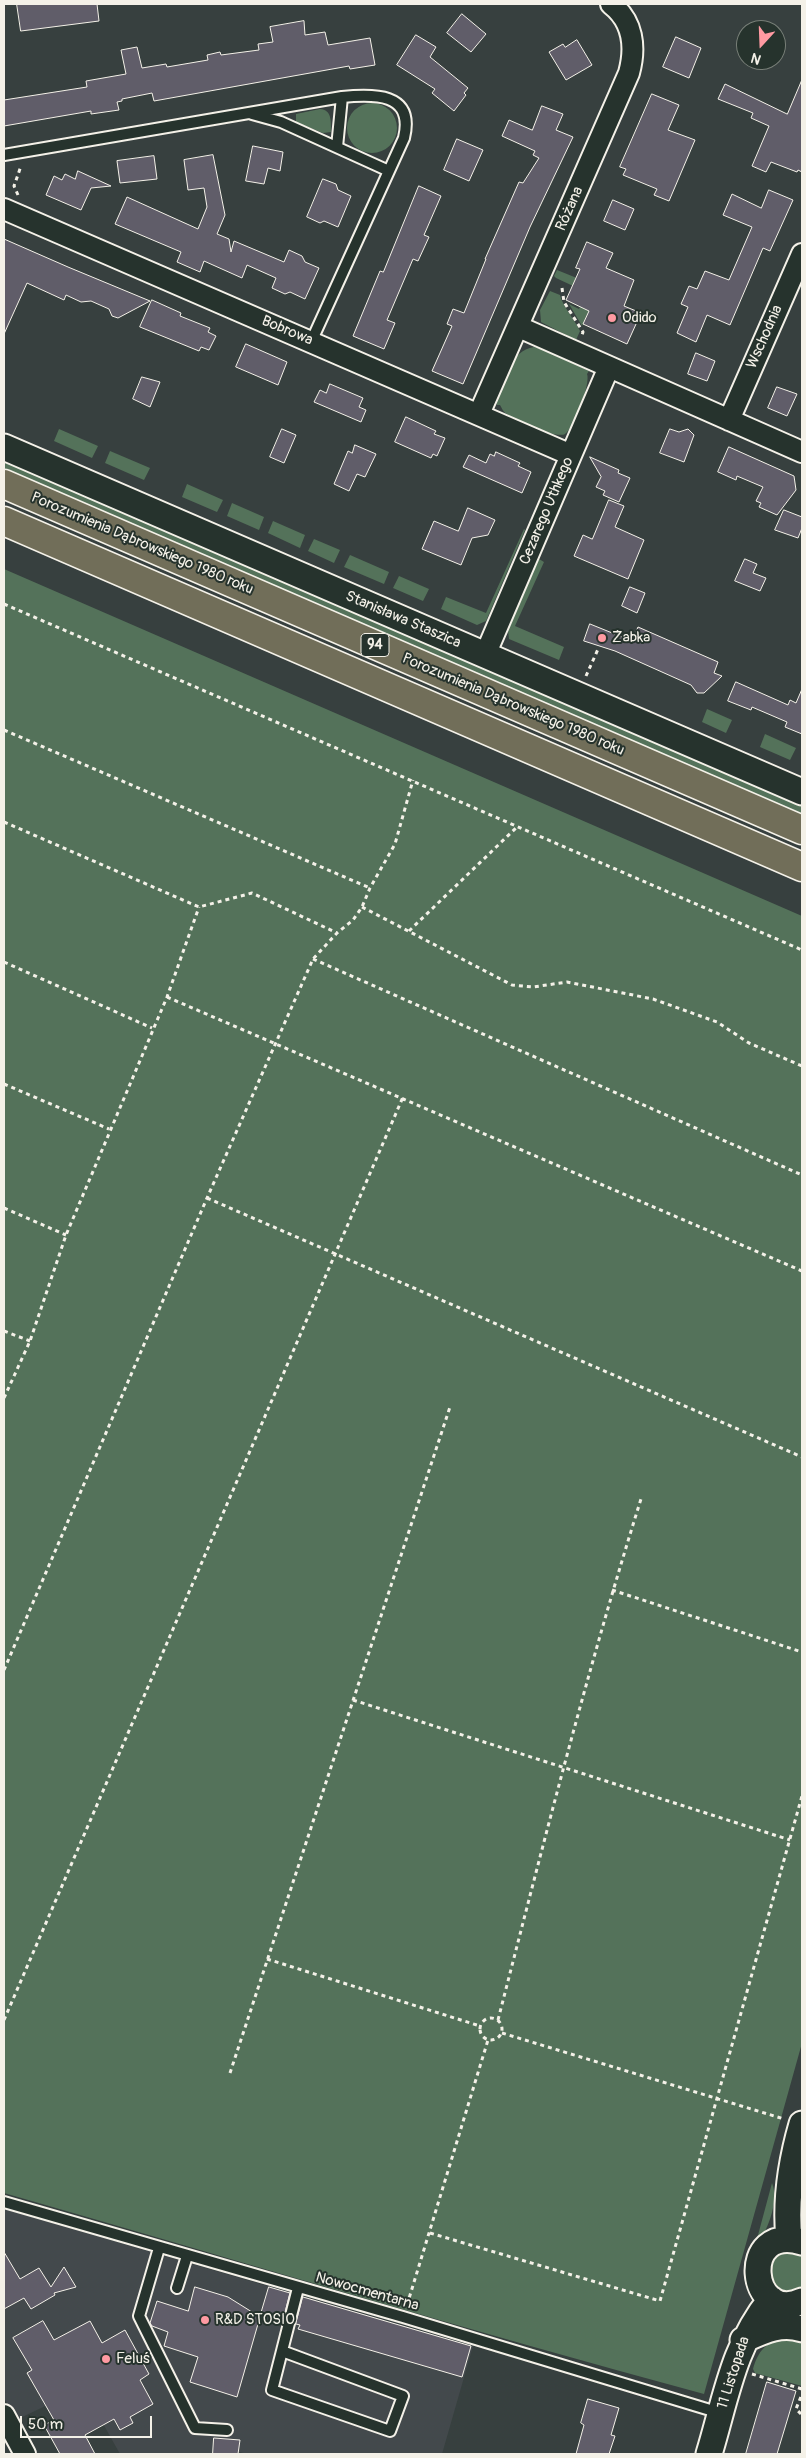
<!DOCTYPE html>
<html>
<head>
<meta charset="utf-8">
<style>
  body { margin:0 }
  #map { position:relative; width:806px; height:2458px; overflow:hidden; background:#37403f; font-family:Pangolin,sans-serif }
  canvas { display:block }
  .frame { position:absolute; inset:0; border:5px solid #f4f1e8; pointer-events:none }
  .north { position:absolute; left:736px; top:20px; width:50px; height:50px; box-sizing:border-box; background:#26332d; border:1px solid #787f78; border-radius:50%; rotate:200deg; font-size:14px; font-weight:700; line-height:20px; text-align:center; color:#f4f1e8 }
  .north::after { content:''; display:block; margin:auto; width:18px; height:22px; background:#ff9aa2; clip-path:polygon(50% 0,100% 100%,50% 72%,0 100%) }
  .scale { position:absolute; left:20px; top:2416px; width:132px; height:22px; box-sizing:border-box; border:2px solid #f4f1e8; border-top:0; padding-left:6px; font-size:15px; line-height:18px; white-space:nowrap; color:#f4f1e8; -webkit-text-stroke:4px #26332d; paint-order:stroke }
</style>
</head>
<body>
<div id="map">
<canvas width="806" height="2458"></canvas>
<div class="frame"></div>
<div class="north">N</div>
<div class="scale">50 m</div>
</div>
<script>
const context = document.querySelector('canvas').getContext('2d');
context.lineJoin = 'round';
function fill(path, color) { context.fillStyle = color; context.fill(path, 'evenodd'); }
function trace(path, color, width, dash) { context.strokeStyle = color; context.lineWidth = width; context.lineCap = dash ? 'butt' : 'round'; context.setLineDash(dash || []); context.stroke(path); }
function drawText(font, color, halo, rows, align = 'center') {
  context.font = font + ' Pangolin,sans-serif'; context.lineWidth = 4; context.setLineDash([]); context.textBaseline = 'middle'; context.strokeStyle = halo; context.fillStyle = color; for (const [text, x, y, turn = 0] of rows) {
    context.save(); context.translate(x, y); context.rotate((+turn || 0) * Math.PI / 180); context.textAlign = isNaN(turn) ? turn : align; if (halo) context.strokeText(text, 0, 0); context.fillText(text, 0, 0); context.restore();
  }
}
fill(new Path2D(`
  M4,2209L473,2346L442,2454H248L239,2452L238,2454H120L83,2388L16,2420L4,2398Z`), '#43494c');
fill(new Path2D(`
  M347 128a25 25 0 1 1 50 0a25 25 0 1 1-50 0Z
  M320,109C332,110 331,121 331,132L323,133L296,122V114Z
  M557,270L599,287L582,326L569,304L579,309L586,292L556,278L554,276Z
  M550,291L560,295C562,305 575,320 580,331L576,340L541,322L540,310Z
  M534,347L545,350L589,371L587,374C591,383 574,429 565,434C556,439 515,421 507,414C503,412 502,408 500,405H497L496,398C505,379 510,351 534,347Z
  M59,429L98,446L92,458L54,441Z
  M110,451L150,468L144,480L105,463Z
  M4,456L802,802V818L4,472Z
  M187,484L223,500L217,512L182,497Z
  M232,503L264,517L259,530L227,516Z
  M273,521L305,535L300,548L268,533Z
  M524,529L525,530L486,621L477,625L441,609L446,597L486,613Z
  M314,539L340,550L334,563L308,551Z
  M350,555L389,572L384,584L344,567Z
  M539,559L544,562L515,626L564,647L559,660L509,639L508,630Z
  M4,569L802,916V2043L704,2394C470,2331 237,2260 4,2193Z
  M399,576L429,589L423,601L393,588Z
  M707,709L732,720L726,733L702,722Z
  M765,734L796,748L790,760L760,747Z
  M772,2183C780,2202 766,2234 754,2250Z
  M782,2252H796L802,2255V2288C793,2294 783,2293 774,2286L768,2267L776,2255Z
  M784,2338L795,2340L802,2344V2386L755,2373L753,2369C758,2351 766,2342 784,2338Z`), '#54725a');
const building = new Path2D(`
  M17,4H97L99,21L21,31Z
  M462,14L486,34L471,52L447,33Z
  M304,21L305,35L325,32L328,45L370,38L375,65L350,69L349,66L154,101L152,93L122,99V101L117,102L119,110L91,114V111L4,126V100L87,87L86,81L126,74L121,50L137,47L142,68L166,64L167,67L208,60L207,55L220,52L221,55L259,50L258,44L273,42L270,27Z
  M416,35L436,47L430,57L468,88L464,93L466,95L454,111L432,93L435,89L397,65Z
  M676,37L701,48L689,78L663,67Z
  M577,40L592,65L566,80L549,52L563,44L565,47Z
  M802,80V172L798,170L797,172L771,162L766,172L752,166L769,126L751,118L753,113L718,99L725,84L787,114Z
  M652,94L679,105L668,130L695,140L669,201L654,195L657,189L623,175L626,169L620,167Z
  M542,106L563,114L556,130L573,137L530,227L463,384L432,371L452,326L447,324L453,309L464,313L486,259H485L519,182L523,183L539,158L533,155L535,151L502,136L509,120L532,130Z
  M457,139L483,150L469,181L444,170Z
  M253,146L283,152L280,171L268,168L264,184L246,181Z
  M213,155L225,215L217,234L229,239L231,252L234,241L284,262L289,250L302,256L305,262L319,268L305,299L290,292L285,294L272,288L276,278L247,265L242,278L204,261L200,272L177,262L181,252L115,224L127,197L198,229L207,207L204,188L188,190L184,160Z
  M154,156L157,179L120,183L117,161Z
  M78,171L111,186L91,188L81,210L46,195L54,176L62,180L65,174L75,179Z
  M323,179L336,184L338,190L351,196L338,227L324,221L320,223L307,217Z
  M419,186L441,196L424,235L429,237L418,261L413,259L387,320L395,323L384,349L353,336L380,271L383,272Z
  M769,190L793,200L770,251L763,248L730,325L707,315L696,342L677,333L688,307L681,304L689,286L697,289L705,271L729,280L752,227L723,215L732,194L761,208Z
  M613,200L634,209L625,230L604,221Z
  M4,239L68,267L150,301L118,318L112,316L109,309L91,301L81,302L66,295L64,300L27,283L4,334Z
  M587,242L613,253L606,268L634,280L624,306L641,313L627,344L583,324L589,311L566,300L580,269L576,268Z
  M152,300L181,313L180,316L210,328L208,332L216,336L209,350L201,347L199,351L140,327Z
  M246,344L287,362L278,385L236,367Z
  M696,353L715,361L707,381L688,374Z
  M142,377L160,382L150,407L133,399Z
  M330,384L363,398L359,407L366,410L361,422L314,402L320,390L326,393Z
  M777,387L797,394L787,416L768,408Z
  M406,417L436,431L434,434L445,438L437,456L433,454L431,458L395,442Z
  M282,429L296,435L284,463L270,457Z
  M670,429L679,432L688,429L694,435L684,462L660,453Z
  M355,445L376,454L365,477L357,474L349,491L334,484L348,451L352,453Z
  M729,447L794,476L796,490L777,515L759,507L761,503L756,501L763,487L737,476L736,480L718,472Z
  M496,452L520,463L518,466L531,472L522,493L463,467L469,455L486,463L490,454L494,456Z
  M590,457L619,470L618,473L630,478L619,502L603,495L605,491L596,487L601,477Z
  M609,500L624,506L615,527L644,540L628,579L574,556L583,535L592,539Z
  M468,508L495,520L488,535L472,538L461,565L422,549L434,521L458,531Z
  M784,510L802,517V528L798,538L775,530Z
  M745,559L757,564L753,573L766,578L760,591L735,581Z
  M630,587L645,593L637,613L622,606Z
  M590,624L632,641L638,627L718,662L714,673L722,676L704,693H697L691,685L615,651L584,641Z
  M736,682L788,705L790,700L796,703L802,689V734L785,727L787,722L752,707L751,710L728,701Z
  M4,2252L20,2279L39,2268L51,2287L64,2267L76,2287L54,2293L55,2295L31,2309L24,2298L4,2309Z
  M195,2287L228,2297L260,2317L237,2397L190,2382L198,2357L164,2346L168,2332L152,2326L150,2323L157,2301L188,2311Z
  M269,2287L290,2293L283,2320L261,2314Z
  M303,2297L471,2346L462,2377L298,2329L300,2325L296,2324Z
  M43,2321L54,2340L90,2321L102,2343L125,2330L149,2374L140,2380L153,2404L130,2417L133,2423L120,2430L114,2419L85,2435L95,2454H60L44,2425L54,2420L27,2373L32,2370L13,2338Z
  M767,2382L796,2391L777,2454H746Z
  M588,2399L619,2408L611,2435L615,2436L609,2454H576L584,2425L581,2423Z
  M214,2438L240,2440L238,2454H213Z`);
fill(building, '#605d69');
trace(building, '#f4f1e8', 1);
const service = new Path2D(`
  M252,114L281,122L389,171
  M337,147L342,97
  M4,155L342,97C373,94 415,92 404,138L311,342
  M4,2202L403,2317L720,2413
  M159,2248L139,2316L195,2428L227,2430
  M177,2288L187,2256
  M282,2351L403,2396L390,2431L272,2390L298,2288`);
const minor = new Path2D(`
  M4,209L571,455
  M519,327L802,452
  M479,414L629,73C636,47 633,21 611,4
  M729,420L802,254
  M485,655L609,367
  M4,2415L25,2454`);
const tertiary = new Path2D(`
  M4,447L802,792
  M789,2239C785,2200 791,2162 802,2124
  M802,2242C738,2223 749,2325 802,2301
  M743,2340C763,2331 781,2322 802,2329
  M709,2454C726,2398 733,2346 771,2299`);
const primary = new Path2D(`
  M4,484L802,830
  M4,521L802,867`);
trace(service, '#f4f1e8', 14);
trace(minor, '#f4f1e8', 24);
trace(tertiary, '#f4f1e8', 29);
trace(primary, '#f4f1e8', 31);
trace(new Path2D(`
  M18,195L14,186L21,166
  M562,288L564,302L583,332L582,335
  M4,604L802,950
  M586,676L599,647
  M4,730L370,888
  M4,822L199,907L252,893L337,933
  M362,907L512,985L533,987L567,982L653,999L717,1022L749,1043L802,1066
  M409,931L518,826
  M313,959L802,1175
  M4,962L152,1028
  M167,997L802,1271
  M4,1084L109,1129
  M207,1198L802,1457
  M4,1208L66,1235
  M4,1331L30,1341
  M4,1398L30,1341L66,1235L167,997L199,907
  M612,1590L802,1652
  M4,1670L207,1198L313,959L337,933L353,920L362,907L370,888L395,844L413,780
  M353,1700L790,1840
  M267,1959L480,2026
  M480 2029a11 11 0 1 1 22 0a11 11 0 1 1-22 0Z
  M4,2020L403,1097
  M498,2020C543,1845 587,1671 641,1499
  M502,2033L784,2119
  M230,2073L450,1407
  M430,2233L660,2301L802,1796
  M407,2305L488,2040
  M752,2374L802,2389
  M801,2414L796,2409L802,2394`), '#f4f1e8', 3, [4, 4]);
trace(service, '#26332d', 10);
trace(minor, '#26332d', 20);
trace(tertiary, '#26332d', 25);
trace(primary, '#716e59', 28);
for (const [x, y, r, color] of [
  [612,318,5,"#ff9aa2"],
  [602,638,5,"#ff9aa2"],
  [205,2320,5,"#ff9aa2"],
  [106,2359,5,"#ff9aa2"]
]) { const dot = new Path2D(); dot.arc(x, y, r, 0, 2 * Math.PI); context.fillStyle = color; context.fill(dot); trace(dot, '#26332d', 2); }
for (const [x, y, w] of [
  [375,645,28]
]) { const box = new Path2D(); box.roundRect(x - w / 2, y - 11.5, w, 23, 4); context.fillStyle = '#26332d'; context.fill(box); trace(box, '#f4f1e8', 1); }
drawText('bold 14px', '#f4f1e8', null, [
  ["94",375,645]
]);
drawText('15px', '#f4f1e8', '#26332d', [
  ["Różana",570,209,-66],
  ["Bobrowa",287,331,23],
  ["Wschodnia",765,337,-66],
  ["Cezarego Uthkego",547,511,-67],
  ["Porozumienia Dąbrowskiego 1980 roku",142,544,23],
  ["Stanisława Staszica",403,620,23],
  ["Porozumienia Dąbrowskiego 1980 roku",513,705,23],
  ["Nowocmentarna",367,2292,16],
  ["11 Listopada",734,2373,-72]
]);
drawText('15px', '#f4f1e8', '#26332d', [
  ["Odido",622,318],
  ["Żabka",612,638],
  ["R&D STOSIO",215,2320],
  ["Feluś",116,2359]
], 'left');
</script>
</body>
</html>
